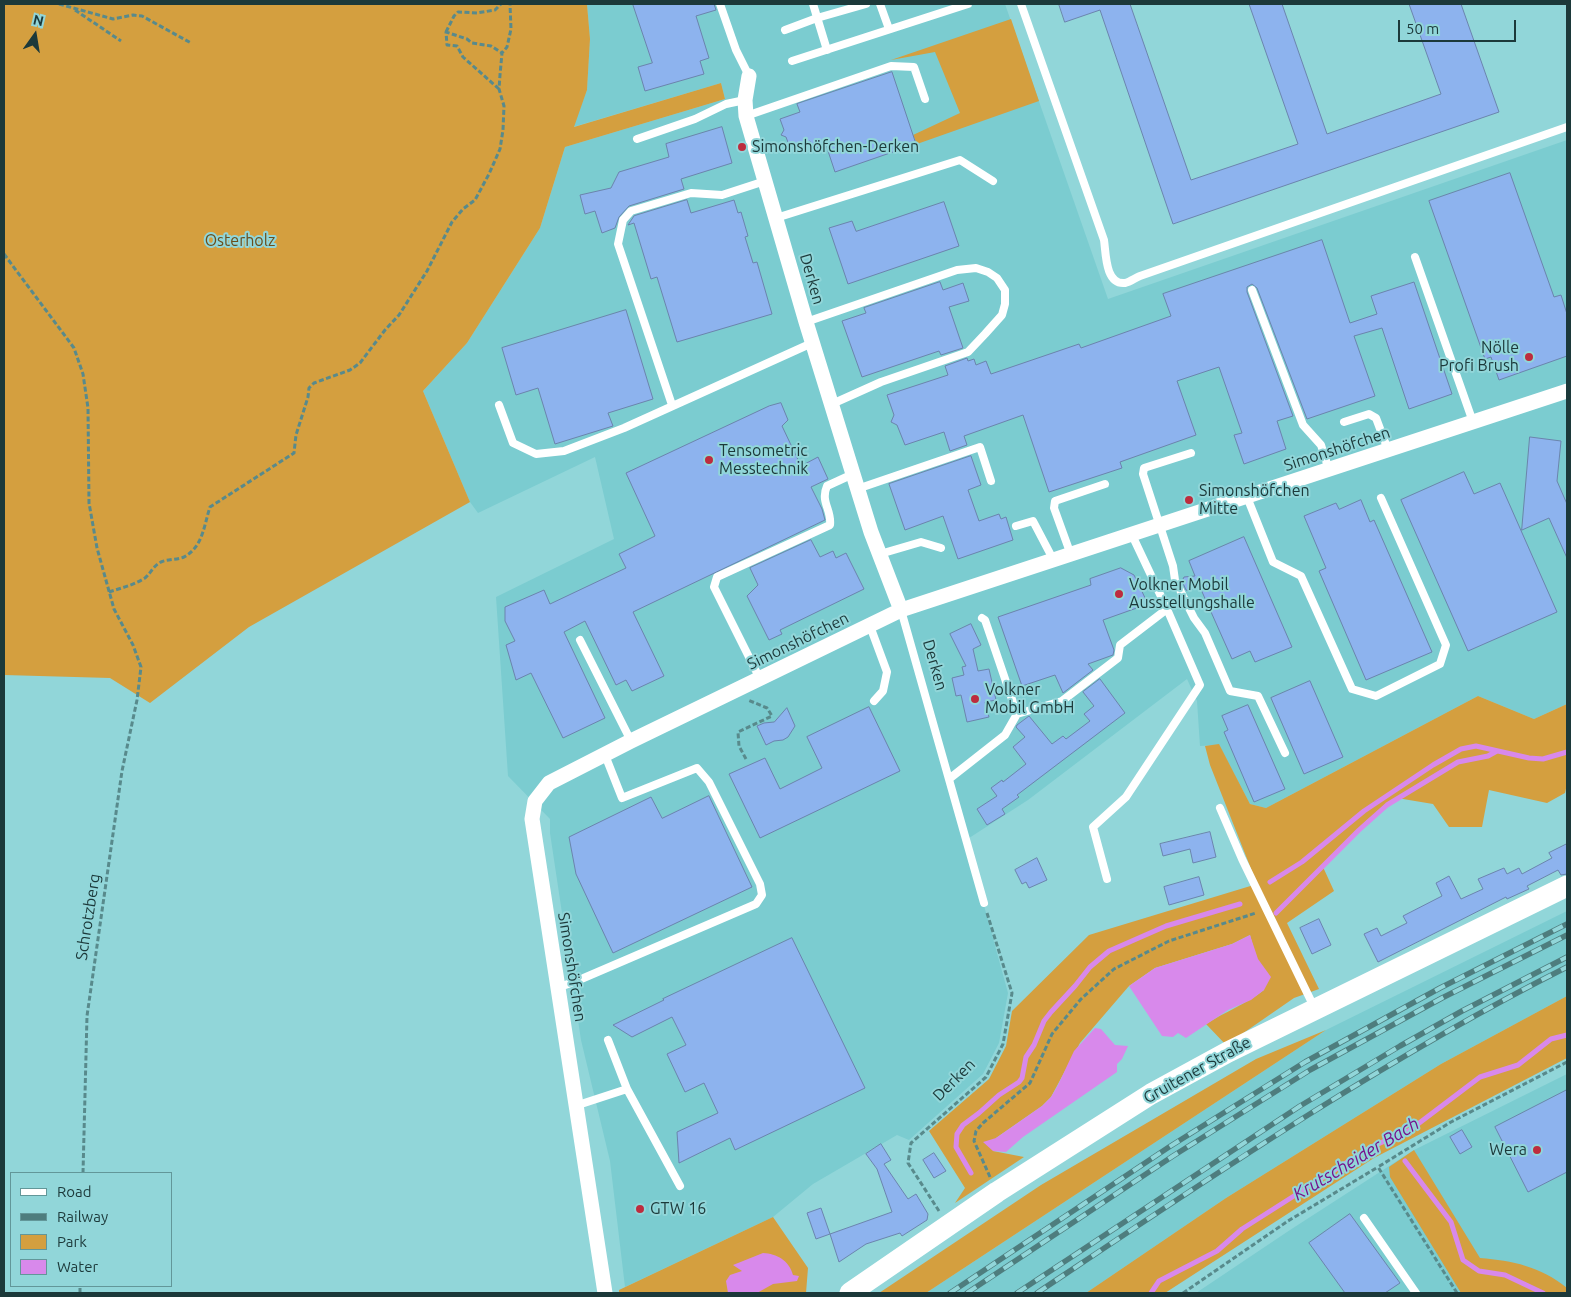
<!DOCTYPE html>
<html>
<head>
<meta charset="utf-8">
<style>
  body { margin:0 }
  #map { position:relative; width:1571px; height:1297px; overflow:hidden; background:#91d6d9; font-family:Ubuntu,sans-serif }
  canvas { display:block }
  .frame { position:absolute; inset:0; border:5px solid #1c393a; pointer-events:none }
  .legend { position:absolute; left:10px; top:1172px; width:162px; height:115px; box-sizing:border-box; background:#91d6d9; border:1px solid #629799; margin:0; padding:6px 9px; list-style:none; font-size:15px; color:#1c393a }
  .legend li { display:flex; align-items:center; gap:10px; height:25px }
  .legend b { width:25px; border:1px solid #629799 }
  .north { position:absolute; left:10px; top:10px; width:50px; height:50px; -webkit-text-stroke:4px #91d6d9; paint-order:stroke; rotate:13deg; font-size:14px; font-weight:700; line-height:20px; text-align:center; color:#1c393a }
  .north::after { content:''; display:block; margin:auto; width:18px; height:22px; background:#1c393a; clip-path:polygon(50% 0,100% 100%,50% 72%,0 100%) }
  .scale { position:absolute; left:1398px; top:20px; width:118px; height:22px; box-sizing:border-box; border:2px solid #1c393a; border-top:0; padding-left:6px; font-size:15px; line-height:18px; white-space:nowrap; color:#1c393a; -webkit-text-stroke:4px #91d6d9; paint-order:stroke }
</style>
</head>
<body>
<div id="map">
<canvas width="1571" height="1297"></canvas>
<div class="frame"></div>
<ul class="legend">
<li><b style="height:6px;background:#fff"></b>Road</li>
<li><b style="height:6px;background:#4e7d7e"></b>Railway</li>
<li><b style="height:14px;background:#d49f3f"></b>Park</li>
<li><b style="height:14px;background:#d889eb"></b>Water</li>
</ul>
<div class="north">N</div>
<div class="scale">50 m</div>
</div>
<script>
const context = document.querySelector('canvas').getContext('2d');
context.lineJoin = 'round';
function fill(path, color) { context.fillStyle = color; context.fill(path, 'evenodd'); }
function trace(path, color, width, dash) { context.strokeStyle = color; context.lineWidth = width; context.lineCap = dash ? 'butt' : 'round'; context.setLineDash(dash || []); context.stroke(path); }
function drawText(font, color, halo, rows, align = 'center') {
  context.font = font + ' Ubuntu,sans-serif'; context.lineWidth = 4; context.setLineDash([]); context.textBaseline = 'middle'; context.strokeStyle = halo; context.fillStyle = color; for (const [text, x, y, turn = 0] of rows) {
    context.save(); context.translate(x, y); context.rotate((+turn || 0) * Math.PI / 180); context.textAlign = isNaN(turn) ? turn : align; if (halo) context.strokeText(text, 0, 0); context.fillText(text, 0, 0); context.restore();
  }
}
fill(new Path2D(`
  M587,4H1005L1108,299L1567,140V704L1534,719L1478,696L1266,808L1250,804L1219,745L1200,746L1197,701L1187,679L1028,800L966,840L1008,993L999,1043L983,1074L909,1140L897,1135L813,1184L773,1217L625,1287L610,1161L581,1040L550,833V819L508,776L496,597L614,539L595,457L478,513L470,502L423,391L467,343L540,228L565,147L725,99L721,83L573,127L587,90L590,39Z
  M1567,911V996L1441,1064L1226,1198L1086,1293H926L1326,1030Z
  M1567,1074V1293H1196L1290,1230L1414,1150Z`), '#7bccd0');
fill(new Path2D(`
  M4,4H587L590,39L587,90L574,127L721,83L725,99L565,147L540,228L467,343L423,391L470,502L249,627L150,703L110,678L4,675Z
  M1011,19L1039,101L917,144L913,135L960,113L935,52L891,60Z
  M1478,696L1534,719L1567,704V784L1565,793L1547,803L1489,790L1482,827H1449L1433,804L1397,798L1367,820L1323,867L1334,891L1287,923L1319,989L1294,998L1226,1045L1206,1024C1225,1012 1246,1004 1264,990L1250,935L1232,944L1155,968L1129,986L1080,1043L1051,1097L1042,1106L996,1138L993,1151L1024,1157L955,1203L965,1188L929,1131L989,1079L1006,1046L1012,1011L1089,935L1257,884L1210,765L1205,746L1219,744L1250,804L1266,808Z
  M1567,996V1058L1374,1158L1165,1293H1086L1226,1198L1441,1064Z
  M1326,1030L926,1293H879L1041,1185L1256,1059Z
  M1414,1150L1480,1258C1513,1261 1540,1266 1567,1288V1293H1461L1390,1177L1389,1167Z
  M773,1217L808,1268L806,1293H619V1290Z`), '#d49f3f');
fill(new Path2D(`
  M1250,935L1258,959L1271,977L1264,990L1251,1000L1228,1010L1186,1038L1178,1033L1173,1037L1162,1036L1129,986L1155,968L1232,944Z
  M1095,1028L1101,1029L1115,1045L1128,1046L1122,1059L1117,1064V1072L1023,1137L1006,1152L993,1151L983,1142L996,1138L1042,1106L1051,1097L1058,1085L1074,1051Z
  M763,1253C777,1254 789,1260 793,1275L799,1276L797,1281L773,1284L757,1293H728L726,1281L730,1275L742,1271L733,1265Z`), '#d889eb');
trace(new Path2D(`
  M1270,882L1302,862L1364,811L1433,765L1461,749L1476,746L1529,758L1543,759L1567,752
  M1276,913L1359,830L1387,805L1458,762L1488,756L1497,751
  M1405,1161L1451,1222L1463,1260L1479,1271L1505,1275L1543,1293
  M971,1173L956,1147L957,1134L963,1125L979,1113L999,1095L1019,1082L1022,1078L1026,1057L1034,1045L1044,1021L1051,1012L1075,986L1090,967L1109,951L1166,926L1240,904
  M1151,1293L1159,1281L1217,1251L1242,1229L1371,1147L1410,1130L1480,1077L1518,1065L1551,1039L1567,1035`), '#d889eb', 5);
const building = new Path2D(`
  M633,4H714L716,10L696,16L709,58L700,61L704,74L645,91L638,67L652,63Z
  M1059,4H1130L1191,180L1298,144L1249,4H1282L1327,134L1441,94L1409,4H1461L1499,112L1173,224L1100,10L1065,22Z
  M892,72L916,144L835,172L826,145L813,149L810,141L790,148L786,137L781,135L784,130L780,119L800,112L797,104Z
  M722,127L732,163L681,179L684,189L629,206L619,217L615,228L602,233L595,211L585,214L580,195L611,188L619,172L669,157L666,144Z
  M1510,173L1554,297L1561,295L1567,314V356L1499,380L1491,357L1485,359L1429,201Z
  M687,200L691,213L734,200L738,213L741,212L748,236L745,237L753,263L757,262L772,314L677,342L657,277L651,279L634,223L628,225L634,216Z
  M944,202L959,246L848,284L829,228L852,221L856,231Z
  M1322,240L1350,323L1377,314L1371,296L1414,282L1452,394L1409,409L1382,328L1354,336L1375,396L1307,419L1257,288L1252,284L1247,287V292L1293,416L1277,421L1286,449L1244,464L1234,435L1242,433L1219,367L1177,381L1196,435L1120,462L1122,468L1049,492L1023,415L964,436L967,445L950,451L944,432L905,445L897,425L891,422L894,415L887,395L948,375L945,366L967,358L968,361L974,359L976,365L986,361L991,374L1079,344L1081,348L1171,316L1163,294Z
  M940,282L943,290L963,283L969,301L949,307L963,348L941,355L939,351L862,377L842,321L866,313L864,308Z
  M626,310L653,399L608,413L613,426L555,444L538,388L516,395L502,348Z
  M781,403L788,420L782,426L801,466L818,457L828,479L811,487L822,509L825,520L633,612L664,676L632,691L626,680L616,685L585,621L564,632L605,718L563,738L531,673L516,680L506,645L515,641L505,621V607L544,590L550,604L626,568L619,554L655,536L626,473L769,406Z
  M1530,437L1561,441L1557,481L1567,504V558L1549,518L1522,530Z
  M971,456L981,485L968,490L979,521L999,514L1001,519L1006,517L1013,540L958,559L943,516L905,530L889,484Z
  M1464,472L1474,494L1500,483L1557,612L1468,651L1401,500Z
  M1361,500L1370,522L1374,520L1432,652L1366,680L1319,571L1326,568L1304,516L1336,503L1339,509Z
  M1244,537L1292,647L1255,662L1250,651L1232,659L1199,585L1189,591L1186,590L1182,581L1184,577L1195,576L1189,561Z
  M811,540L820,557L833,551L836,558L846,553L864,589L780,630L782,634L769,640L747,596L758,585L750,568Z
  M1121,568L1134,575L1148,604L1103,620L1114,650L1113,655L1088,664L1093,670L1063,693L1055,675L1022,686L998,617L1091,585L1090,579Z
  M971,624L981,645L973,649L978,671L989,669L996,700L985,702L989,717L967,722L961,695L956,696L952,678L964,675L962,667L966,666L950,634Z
  M1100,679L1125,713L1017,795L1019,797L1002,809L1005,814L987,825L977,809L997,796L991,788L1002,780L1003,782L1026,764L1013,747L1025,737L1016,727L1017,725L1029,716L1052,744L1063,736L1066,739L1090,721L1084,714L1094,706L1083,692Z
  M1310,681L1343,757L1304,774L1271,698Z
  M1248,705L1285,789L1254,802L1224,732L1228,730L1222,716Z
  M869,707L900,771L760,838L729,774L765,758L780,789L822,768L807,737Z
  M787,708L795,726L788,737L783,740L774,741L766,745L757,726L764,723L774,722Z
  M709,796L752,887L613,953L576,874L569,837L651,797L662,818Z
  M1210,832L1216,857L1193,863L1190,849L1163,856L1160,844Z
  M1567,844V874L1561,875L1558,870L1527,886L1529,889L1507,899L1506,897L1378,962L1364,934L1377,928L1381,936L1407,923L1403,916L1442,896L1436,883L1449,876L1461,899L1483,889L1478,879L1504,868L1507,874L1519,868L1522,874L1552,858L1549,853Z
  M1037,858L1047,880L1029,888L1026,882L1022,884L1015,870Z
  M1199,877L1204,895L1169,905L1164,887Z
  M1319,919L1331,945L1312,954L1300,928Z
  M792,938L865,1088L735,1150L730,1138L679,1163L677,1132L718,1113L704,1083L685,1092L667,1054L686,1045L672,1017L632,1037L613,1025L664,1000L663,999Z
  M1567,1090V1172L1528,1192L1495,1127Z
  M1462,1130L1472,1147L1460,1154L1450,1137Z
  M881,1144L891,1160L884,1164L908,1199L916,1194L928,1214L927,1220L902,1236L900,1233L866,1244L839,1262L830,1234L816,1239L807,1213L821,1208L830,1234L892,1212L877,1169L866,1154Z
  M934,1153L946,1171L934,1178L923,1160Z
  M1350,1214L1400,1283L1385,1293H1345L1309,1243Z`);
fill(building, '#8db3ee');
trace(building, '#6b84ad', 1);
trace(new Path2D(`
  M59,4L113,19L133,15L142,16L191,43
  M75,10L121,41
  M446,32L454,16L458,12L477,13L495,10L501,4
  M499,89L463,57L457,46L447,45L446,32L467,39L472,43L491,46L502,53
  M4,254L74,348L83,374L88,408L89,503L97,548L114,609L133,645L141,667L137,700L122,771L87,1016L83,1173
  M109,592C121,588 134,585 145,578C151,573 153,566 161,562C168,559 177,560 184,557C203,547 204,525 210,507L294,453L296,435L308,397L309,388L314,383L350,370L360,363L385,330L399,315L427,271L452,222L463,209L475,200L489,174L500,149L503,130L504,106L499,89L500,75L502,53L507,47L511,29L510,4
  M746,759L739,746L738,732L772,716L767,708L748,700
  M990,1177L974,1141L976,1131L983,1123L1030,1083L1052,1034L1081,999L1114,969L1169,941L1256,913
  M939,1211L908,1163L911,1143L986,1077L1003,1044L1012,993L987,913
  M80,1293V1286
  M1183,1293L1288,1221L1378,1167
  M1457,1293L1378,1167L1451,1122L1567,1062`), '#588a8c', 3, [5, 2.5]);
trace(new Path2D(`
  M720,4L736,50L749,76
  M813,4L827,50
  M880,4L889,29
  M1021,4L1104,240C1106,253 1105,285 1125,283C1130,282 1135,278 1140,276L1567,127
  M785,30L817,18L866,4
  M792,61L968,4
  M746,116L891,66L914,67L925,99
  M637,139L695,119L726,104L745,100
  M776,218L960,160L993,181
  M1415,257L1473,422
  M1252,290L1303,425L1321,445L1329,470
  M806,322L957,270L976,268L988,272L997,278L1005,290V304L1002,315L985,334L968,352L881,382L832,404
  M499,405L513,443L536,454L564,451L624,428L812,343
  M672,405L618,244L623,220L631,211L691,193L722,195L765,181
  M1344,422L1369,414L1376,418L1388,450
  M1191,453L1144,468L1143,474L1173,566L1175,580L1194,618L1205,633L1230,691L1258,696L1285,753
  M857,489L980,447L991,481
  M1247,497L1273,562L1301,576L1352,689L1376,696L1440,664L1446,645L1381,498
  M1016,526L1033,521L1054,561
  M880,554L921,542L941,548
  M1071,555L1054,508L1055,501L1105,484
  M901,610L984,903
  M870,626L887,672L883,691L874,701
  M580,640L631,741
  M760,679L714,587L717,577L830,525C832,510 820,502 827,486L853,474
  M1017,714L1062,701L1118,658L1120,645L1167,609
  M949,779L1005,735L1017,714L985,620L982,618
  M1220,808L1242,859L1314,1007
  M1107,879L1093,827L1126,797L1200,685L1167,609L1132,535
  M557,988L579,980L756,904L762,895L760,884L709,782L697,768L622,798L605,755
  M608,1040L627,1089
  M575,1106L627,1089L680,1186
  M1364,1218L1416,1293`), '#fff', 8);
trace(new Path2D(`
  M749,76L745,100L746,116L806,322L853,474L871,532L901,610
  M605,1293L532,819L535,801L549,783L631,741L901,610L1567,391`), '#fff', 15);
trace(new Path2D(`
  M850,1293L997,1192L1151,1094L1228,1052L1567,886`), '#fff', 21);
const rail = new Path2D(`
  M950,1293L1169,1147L1305,1062L1440,988L1567,924
  M967,1293L1173,1156L1310,1070L1442,998L1567,935
  M1017,1293L1300,1106L1400,1046L1462,1011L1567,957
  M1037,1293C1209,1178 1381,1061 1567,967`);
trace(rail, '#4e7d7e', 5.5);
trace(rail, '#91d6d9', 4, [11]);
for (const [x, y, r, color] of [
  [742,147,5,"#bd2c3e"],
  [1529,357,5,"#bd2c3e"],
  [709,460,5,"#bd2c3e"],
  [1189,500,5,"#bd2c3e"],
  [1119,594,5,"#bd2c3e"],
  [975,699,5,"#bd2c3e"],
  [1537,1150,5,"#bd2c3e"],
  [640,1209,5,"#bd2c3e"]
]) { const dot = new Path2D(); dot.arc(x, y, r, 0, 2 * Math.PI); context.fillStyle = color; context.fill(dot); trace(dot, '#91d6d9', 2); }
drawText('16px', '#1c393a', '#91d6d9', [
  ["Simonshöfchen-Derken",752,147],
  ["Nölle",1519,348,"right"],
  ["Profi Brush",1519,366,"right"],
  ["Tensometric",719,451],
  ["Messtechnik",719,469],
  ["Simonshöfchen",1199,491],
  ["Mitte",1199,509],
  ["Volkner Mobil",1129,585],
  ["Ausstellungshalle",1129,603],
  ["Volkner",985,690],
  ["Mobil GmbH",985,708],
  ["Wera",1527,1150,"right"],
  ["GTW 16",650,1209]
], 'left');
drawText('16px', '#6a4f1d', '#91d6d9', [
  ["Osterholz",240,241]
]);
drawText('16px', '#1c393a', '#91d6d9', [
  ["Derken",812,279,74],
  ["Simonshöfchen",1337,449,-18],
  ["Simonshöfchen",798,641,-26],
  ["Derken",935,665,74],
  ["Schrotzberg",88,917,-81],
  ["Simonshöfchen",572,967,81],
  ["Gruitener Straße",1197,1070,-29],
  ["Derken",954,1080,-45]
]);
drawText('italic 18px', '#77128c', '#91d6d9', [
  ["Krutscheider Bach",1356,1159,-31]
]);
</script>
</body>
</html>
